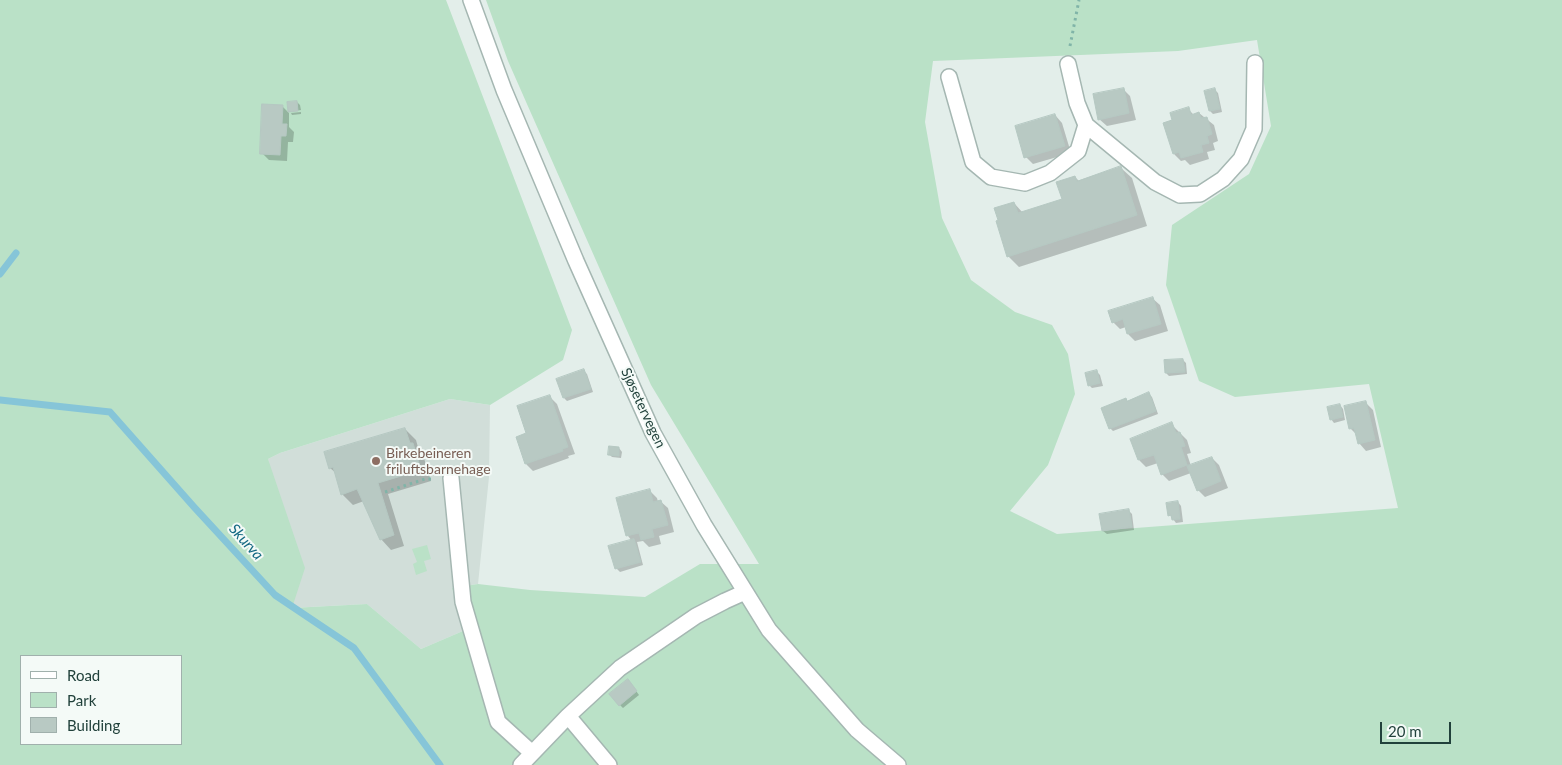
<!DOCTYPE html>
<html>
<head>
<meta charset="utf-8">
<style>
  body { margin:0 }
  #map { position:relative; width:1562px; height:765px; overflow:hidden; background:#e3eeea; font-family:Lato,sans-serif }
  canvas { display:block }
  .legend { position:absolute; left:20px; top:655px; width:162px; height:90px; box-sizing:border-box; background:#f4faf7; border:1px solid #a0b0ac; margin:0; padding:6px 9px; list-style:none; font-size:15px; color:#21413b }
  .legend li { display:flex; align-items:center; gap:10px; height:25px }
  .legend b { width:25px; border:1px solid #a0b0ac }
  .scale { position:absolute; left:1380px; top:722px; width:71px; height:22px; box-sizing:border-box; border:2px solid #21413b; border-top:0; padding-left:6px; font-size:15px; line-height:18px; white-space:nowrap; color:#21413b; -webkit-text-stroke:4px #f4faf7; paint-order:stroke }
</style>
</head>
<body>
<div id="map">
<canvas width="1562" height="765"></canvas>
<ul class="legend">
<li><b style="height:6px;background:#fff"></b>Road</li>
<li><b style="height:14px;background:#bae1c7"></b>Park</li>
<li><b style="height:14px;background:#b8c9c3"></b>Building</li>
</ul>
<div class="scale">20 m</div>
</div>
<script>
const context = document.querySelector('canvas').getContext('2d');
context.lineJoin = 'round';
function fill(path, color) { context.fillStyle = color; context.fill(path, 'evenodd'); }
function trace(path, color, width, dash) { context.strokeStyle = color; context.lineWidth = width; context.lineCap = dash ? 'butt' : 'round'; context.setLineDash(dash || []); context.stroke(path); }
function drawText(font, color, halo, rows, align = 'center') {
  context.font = font + ' Lato,sans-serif'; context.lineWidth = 4; context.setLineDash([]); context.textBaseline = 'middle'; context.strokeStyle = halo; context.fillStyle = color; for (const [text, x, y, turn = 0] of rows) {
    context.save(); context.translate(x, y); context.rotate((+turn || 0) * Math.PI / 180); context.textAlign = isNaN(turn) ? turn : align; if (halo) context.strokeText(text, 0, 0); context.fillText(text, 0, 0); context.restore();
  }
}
fill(new Path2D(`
  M450,399L490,405L489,477L478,584L452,588L463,631L421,649L367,604L291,608L268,459L280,453Z`), '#d1ded9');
fill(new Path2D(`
  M0,0H446L572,330L563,360L490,405L450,399L280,453L268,459L305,568L292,608L367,604L421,649L463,631L452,588L478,584L530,590L645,597L700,564H759L651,385L508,61L486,0H1562V765H0ZM1257,40L1271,126L1249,174L1172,225L1166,285L1199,381L1235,397L1369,384L1398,508L1057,534L1010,511L1048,465L1075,394L1068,354L1052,325L1015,312L971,280L942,218L925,122L933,61L1178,51ZM21,656H181V744H21Z
  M427,545L431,559L424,561L427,571L416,575L413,564L417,562L412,549Z`), '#bae1c7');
fill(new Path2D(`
  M1123,89L1130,96L1136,120L1107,126L1099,119Z
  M1215,90L1218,93L1222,112L1213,114L1210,111Z
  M297,102L300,105L301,110L289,112V127L294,132L293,142H288L287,161L269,160L262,153L282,106L289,113L288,103Z
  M1188,109L1194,115L1199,113L1214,125L1218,141L1213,143L1215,150L1207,152L1209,159L1190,165L1185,160L1181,161L1174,154L1173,121Z
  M301,112V114L292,115L291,113Z
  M1055,115L1062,123L1071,153L1033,164L1026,157Z
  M1121,168L1132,178L1147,226L1019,267L1008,256L1014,203L1023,213L1063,200L1075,177L1079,181Z
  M1152,298L1160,305L1168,331L1135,341L1128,334L1126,327L1120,329L1113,322Z
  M1183,360L1186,363L1187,374L1169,376L1166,373Z
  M584,371L587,374L593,392L567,401L564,398L558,380Z
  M1097,372L1100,375L1103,386L1092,388L1089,385Z
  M1149,394L1152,397L1158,414L1113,431L1110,428L1126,399L1128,402Z
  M550,397L557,404L575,454L568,456L569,458L533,471L526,464L528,434Z
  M1366,403L1373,410L1381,447L1366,451L1359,443L1357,435L1350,428Z
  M1340,405L1343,409L1345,420L1334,423L1331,419Z
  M1171,424L1187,440L1191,453L1187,454L1191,466L1212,458L1219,465L1228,488L1205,497L1198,490L1191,473L1169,481L1162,474L1158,463L1146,467L1139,460Z
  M405,429L416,440L419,451L423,455L431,481L388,494L404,546L391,550L381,539L364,501L353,505L342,494L336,473L330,468Z
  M619,448L622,452L621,458L612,457L609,454Z
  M650,491L657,498L658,502L660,501L668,508L674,532L659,536L661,544L649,547L643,541L637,542L643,565L620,572L616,568L632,541L628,536Z
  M1178,502L1181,506L1183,522L1176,523L1170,515Z
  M1128,510L1132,514L1134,530L1107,534L1103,531L1101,515Z
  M631,684L639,695L623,708L620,705Z`), '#0003');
trace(new Path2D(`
  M0,274L16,253
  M0,400L110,412L194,507L275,595L354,648L440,765`), '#86c5d8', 7);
const building = new Path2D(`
  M1124,88L1129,113L1098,120L1093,94Z
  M1215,88L1220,109L1209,111L1204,91Z
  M297,101L298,111L288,112L287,102Z
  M262,104L283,105L282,124H287L286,136H281L280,155L260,154Z
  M1189,107L1191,115L1199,112L1201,118L1207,117L1212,134L1207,136L1209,143L1201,145L1203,152L1181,158L1179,152L1173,154L1163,123L1172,120L1170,113Z
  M1055,114L1065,146L1024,158L1015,126Z
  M1121,166L1137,215L1007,257L996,221L998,220L994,208L1014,202L1018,213L1062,199L1056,182L1075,176L1077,181Z
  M1153,297L1161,324L1127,334L1123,319L1112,323L1108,311Z
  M1183,359L1185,372L1165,373L1164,360Z
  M584,369L591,389L563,398L556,379Z
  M1097,370L1100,383L1088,386L1085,373Z
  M1149,392L1156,411L1109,429L1101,408L1126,398L1127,401Z
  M550,395L568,447L562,449L563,451L525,464L516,437L526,433L517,406Z
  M1366,401L1375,440L1358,444L1354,428L1349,429L1344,406Z
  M1340,404L1343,417L1330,420L1327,407Z
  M1172,422L1176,433L1180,432L1185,446L1181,447L1187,465L1161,475L1154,455L1138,460L1130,439Z
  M405,428L410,443H413L421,470L378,483L394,535L380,540L357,489L341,495L333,467L329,469L324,452Z
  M609,446L619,447V456L608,455Z
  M1212,457L1221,481L1197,491L1187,466Z
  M650,489L653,502L661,500L668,525L652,529L654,537L641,540L639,533L626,536L616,498Z
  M1178,501L1180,519L1172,520L1171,515L1168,516L1166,503Z
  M1129,509L1132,527L1102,531L1099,514Z
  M634,539L641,562L615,569L608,546Z
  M628,679L637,691L619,706L609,694Z`);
fill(building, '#b8c9c3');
trace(building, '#b5c8c2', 1);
const minor = new Path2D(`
  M471,0L504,90L576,261L653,433L704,525L769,630L857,730L898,765
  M1068,64L1077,103L1086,125L1155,182L1180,195L1200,194L1223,179L1241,159L1254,129L1255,63
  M949,77L973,162L991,177L1025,183L1050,173L1078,151L1086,125
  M451,478L463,602L498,722L532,753
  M568,716L609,765
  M521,765L568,716L620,668L696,616L725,601L745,592`);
trace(minor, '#a5b7b2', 18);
trace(new Path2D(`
  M1070,46L1079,0
  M385,492L425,479H432`), '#80b4a8', 3, [2.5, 4]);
trace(minor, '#fff', 15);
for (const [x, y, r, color] of [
  [376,461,5,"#8d6e63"]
]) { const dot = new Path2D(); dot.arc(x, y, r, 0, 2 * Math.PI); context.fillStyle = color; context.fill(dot); trace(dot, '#f4faf7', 2); }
drawText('14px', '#21413b', '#f4faf7', [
  ["Sjøsetervegen",643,408,65]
]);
drawText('14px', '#785e54', '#f4faf7', [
  ["Birkebeineren",386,453],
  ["friluftsbarnehage",386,469]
], 'left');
drawText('italic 15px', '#156983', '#f4faf7', [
  ["Skurva",246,542,48]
]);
</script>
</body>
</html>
